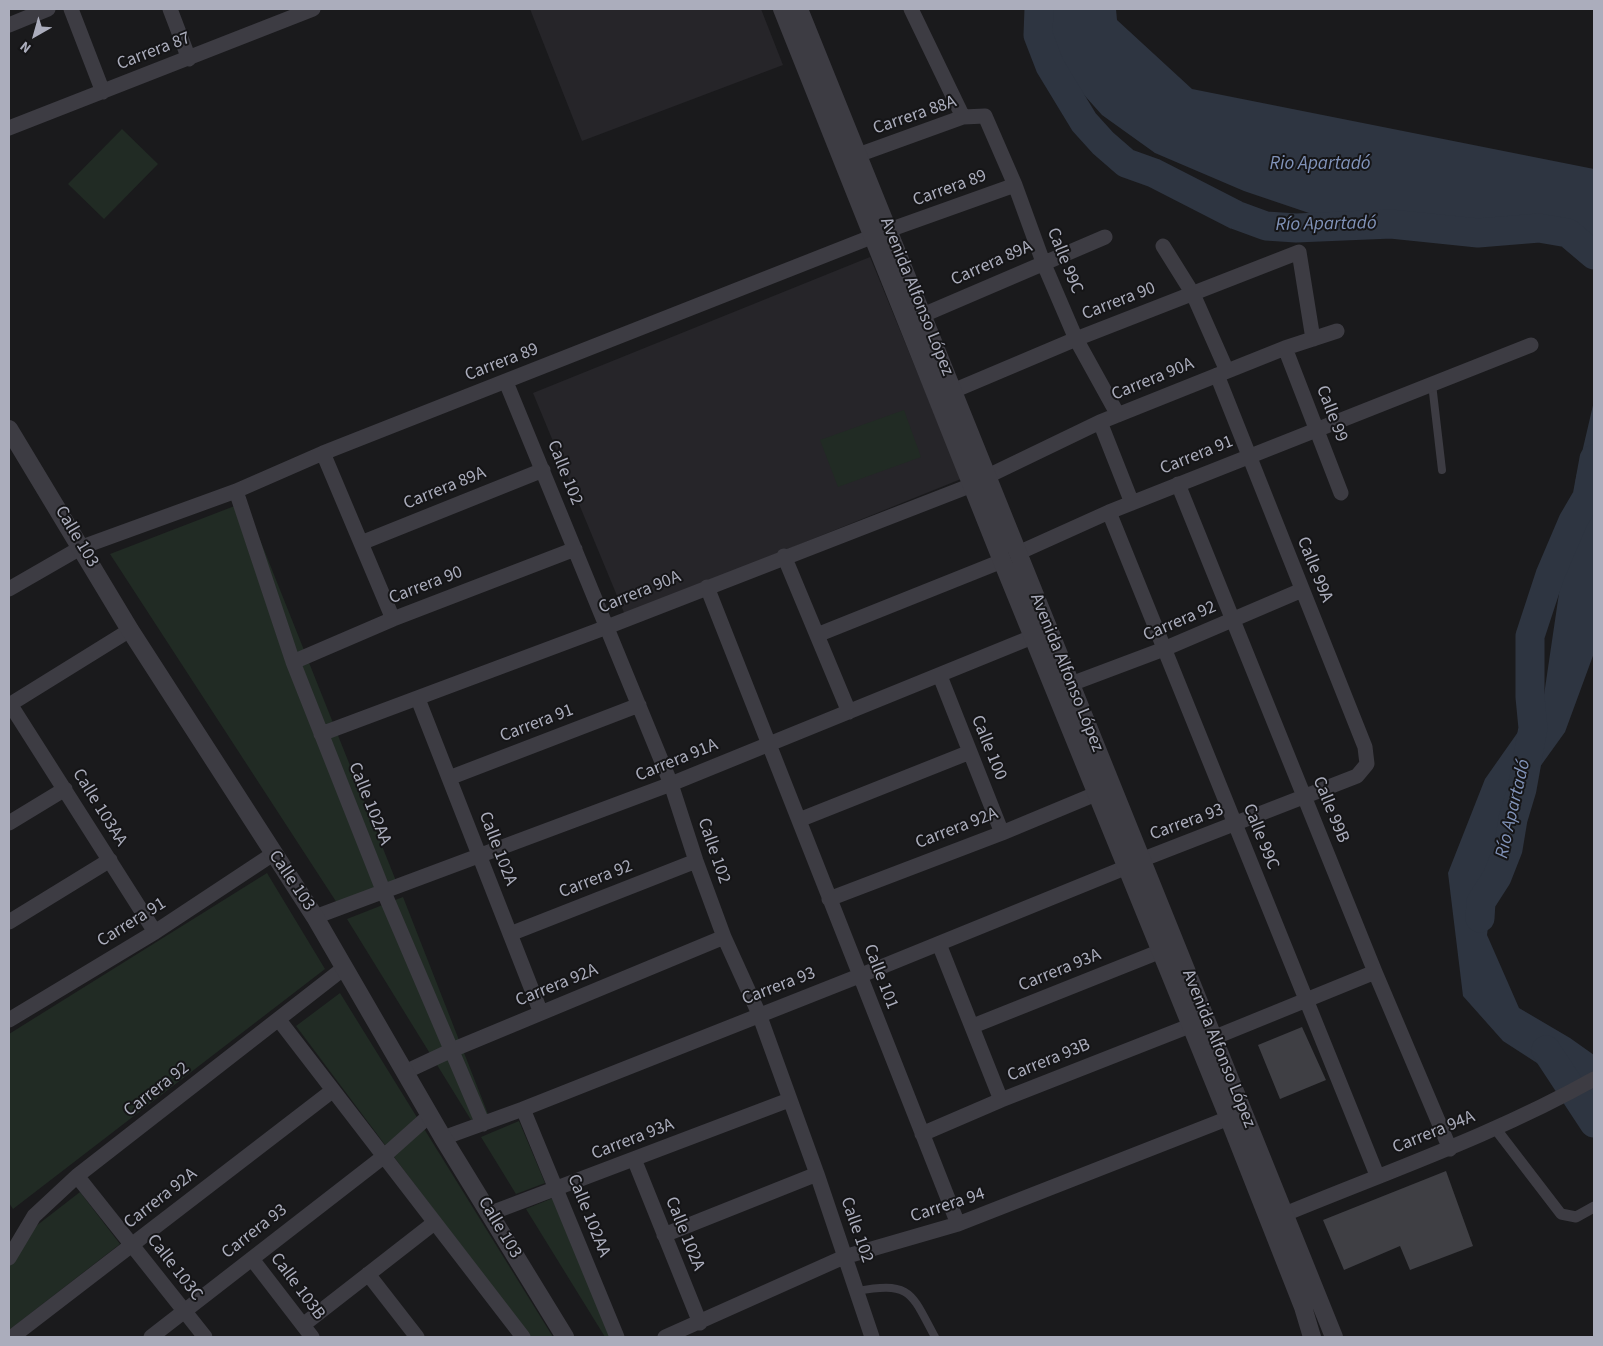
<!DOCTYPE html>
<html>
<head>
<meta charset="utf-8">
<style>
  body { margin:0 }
  #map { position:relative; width:1603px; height:1346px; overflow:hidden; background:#1a1a1c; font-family:"Source Sans 3",sans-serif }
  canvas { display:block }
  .frame { position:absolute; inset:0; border:10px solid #abadbc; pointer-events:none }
  .north { position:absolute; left:10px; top:10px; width:50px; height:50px; -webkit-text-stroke:4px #151517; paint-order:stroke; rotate:218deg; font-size:14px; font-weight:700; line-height:20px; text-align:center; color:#abadbc }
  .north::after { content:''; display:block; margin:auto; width:18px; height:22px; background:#abadbc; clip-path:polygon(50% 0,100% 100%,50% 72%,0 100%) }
</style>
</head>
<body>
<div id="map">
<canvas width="1603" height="1346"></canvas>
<div class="frame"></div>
<div class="north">N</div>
</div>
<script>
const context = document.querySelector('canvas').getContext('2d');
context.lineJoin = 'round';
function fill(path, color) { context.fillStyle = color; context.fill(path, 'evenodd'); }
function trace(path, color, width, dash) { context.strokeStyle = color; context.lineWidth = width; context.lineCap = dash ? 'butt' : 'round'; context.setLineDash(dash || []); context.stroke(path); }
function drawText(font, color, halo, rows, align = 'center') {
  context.font = font + ' "Source Sans 3",sans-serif'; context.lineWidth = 4; context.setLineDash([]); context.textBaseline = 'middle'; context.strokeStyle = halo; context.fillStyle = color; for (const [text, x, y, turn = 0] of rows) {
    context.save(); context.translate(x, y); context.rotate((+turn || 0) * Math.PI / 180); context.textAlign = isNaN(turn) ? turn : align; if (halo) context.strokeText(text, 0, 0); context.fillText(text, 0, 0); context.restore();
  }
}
fill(new Path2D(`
  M530,9H761L783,65L582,141Z
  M870,257L961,479L625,615L533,393Z`), '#262529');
fill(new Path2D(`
  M122,129L158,164L104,219L68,184Z
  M904,410L921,457L838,487L820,440Z
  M245,502L396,881L337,903L110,554Z
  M267,873L325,969L13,1209L9,1203V1034Z
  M403,897L488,1114L471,1120L347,919Z
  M340,993L553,1337H529L296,1026Z
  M519,1121L545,1183L516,1194L481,1137Z
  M80,1192L120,1244L9,1330V1247Z
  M553,1198L614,1337H605L526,1209Z`), '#212b24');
fill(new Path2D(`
  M1025,9H1116L1117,20L1192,89L1594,169V255L1587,249L1539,228L1418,226L1309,213L1244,191L1155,153L1102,115L1060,68Z
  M1594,401V653L1565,732L1501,821L1487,935L1519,1008L1570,1038L1594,1055V1104L1571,1085L1503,1041L1463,996L1448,873L1485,779L1544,695L1576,478Z`), '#2e3541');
trace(new Path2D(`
  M1039,9L1038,35L1050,66L1084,122L1103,143L1126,163L1154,173L1236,215L1266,226L1296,228L1391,224L1478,233L1539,228L1568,233L1594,255
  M1480,918L1481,902L1497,877L1508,849L1513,819L1522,789L1533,728L1530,697V636L1550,575L1573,521L1587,497L1594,459
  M1546,1050L1594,1123`), '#2e3541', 29);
fill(new Path2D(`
  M1302,1027L1326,1080L1280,1099L1258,1045Z
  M1446,1171L1473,1246L1410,1270L1400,1246L1344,1270L1323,1220Z`), '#3f3f44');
trace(new Path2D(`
  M1432,384L1442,470
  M857,1291C912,1281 911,1293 935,1337`), '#3d3c43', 8);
trace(new Path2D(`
  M1495,1128L1561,1214L1576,1217L1594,1207`), '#3d3c43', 11);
trace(new Path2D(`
  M71,9L103,92
  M170,9L189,59
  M911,9L963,117
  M9,25L48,9
  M9,128L313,9
  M858,155L963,117L985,116L1015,185L1043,262L1076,339L1118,415
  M1163,246L1193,294L1227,371
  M923,315L1105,237
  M1285,348L1341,493
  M506,382L671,784L696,861L724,937L759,1014L817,1174L872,1337
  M953,391L1076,339L1299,252L1313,339
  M1100,422L1132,503
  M323,453L393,619
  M988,476L1100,422L1285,348L1337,331
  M1178,484L1375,972L1450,1149
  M236,491L293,662L383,890L483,1124
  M1109,512L1377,1175
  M361,543L543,470
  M1018,553L1109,512L1531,345
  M784,556L849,712
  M707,587L958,1224
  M9,589L82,547L236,491L323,453L889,230L1015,185
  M817,635L1002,561
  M293,662L393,619L575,549
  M940,676L1002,833
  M1071,684L1164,649L1302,590
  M418,699L541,1013
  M10,704L155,932
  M9,705L130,630
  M321,734L607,627L972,485
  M449,778L639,705
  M799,820L970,752
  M9,823L65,789
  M1141,860L1357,776L1367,764L1365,747L1217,375
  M829,899L1002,833L1098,793
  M315,917L671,784L1042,633
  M9,922L110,860
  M510,934L696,861
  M939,944L1001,1100
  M9,1020L155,932L273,854
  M279,1020L523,1337
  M973,1026L1161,951
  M1213,1038L1375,972
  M405,1072L452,1050L724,937
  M523,1109L617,1337
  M922,1134L1001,1100L1192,1025
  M443,1138L523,1109L859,976L1127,867
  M634,1159L700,1323
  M77,1176L205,1337
  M491,1213L789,1100
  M1285,1214C1389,1171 1496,1134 1594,1079
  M664,1235L817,1174
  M9,1258L34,1216L77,1176L344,968
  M252,1259L312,1337
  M368,1274L417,1337
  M303,1325L434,1223
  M12,1337L332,1091
  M151,1337L383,1157L430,1115
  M665,1337L844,1257L958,1224L1239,1114`), '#3d3c43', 15);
trace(new Path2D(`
  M782,9L1002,561L1229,1119L1303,1307L1312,1337
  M799,9L1334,1337
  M9,429L130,630L315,917L443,1138L565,1337`), '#3d3c43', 18);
drawText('18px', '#abadbc', '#151517', [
  ["Carrera 87",154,52,-21],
  ["Carrera 88A",915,116,-19],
  ["Carrera 89",950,189,-20],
  ["Calle 99C",1064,261,68],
  ["Carrera 89A",992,264,-24],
  ["Avenida Alfonso López",916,297,68],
  ["Carrera 90",1119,302,-21],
  ["Carrera 89",502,363,-21],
  ["Carrera 90A",1153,380,-22],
  ["Calle 99",1331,414,69],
  ["Carrera 91",1197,456,-22],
  ["Calle 102",564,473,68],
  ["Carrera 89A",445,489,-22],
  ["Calle 103",76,537,59],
  ["Calle 99A",1314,570,68],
  ["Carrera 90",426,586,-21],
  ["Carrera 90A",640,593,-22],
  ["Carrera 92",1180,622,-23],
  ["Avenida Alfonso López",1066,673,68],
  ["Carrera 91",537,724,-21],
  ["Calle 100",988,748,68],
  ["Carrera 91A",677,761,-22],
  ["Calle 102AA",369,804,68],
  ["Calle 103AA",99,808,58],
  ["Calle 99B",1330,810,68],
  ["Carrera 93",1187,823,-20],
  ["Carrera 92A",957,829,-21],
  ["Calle 99C",1260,837,68],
  ["Calle 102A",497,849,69],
  ["Calle 102",713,851,71],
  ["Carrera 92",596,880,-21],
  ["Calle 103",291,881,56],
  ["Carrera 91",132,923,-32],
  ["Carrera 93A",1060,971,-22],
  ["Calle 101",880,977,69],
  ["Carrera 92A",557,986,-22],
  ["Carrera 93",779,987,-21],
  ["Avenida Alfonso López",1218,1049,68],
  ["Carrera 93B",1049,1061,-22],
  ["Carrera 92",157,1090,-38],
  ["Carrera 94A",1434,1133,-22],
  ["Carrera 93A",633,1140,-21],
  ["Carrera 92A",161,1199,-38],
  ["Carrera 94",948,1206,-18],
  ["Calle 102AA",588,1216,68],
  ["Calle 103",499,1228,59],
  ["Calle 102",856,1230,71],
  ["Carrera 93",255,1232,-38],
  ["Calle 102A",684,1234,68],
  ["Calle 103C",174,1268,52],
  ["Calle 103B",297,1287,53]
]);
drawText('italic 19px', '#8193b9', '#151517', [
  ["Rio Apartadó",1320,165],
  ["Río Apartadó",1326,225,-1],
  ["Río Apartadó",1514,809,-77]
]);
</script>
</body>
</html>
